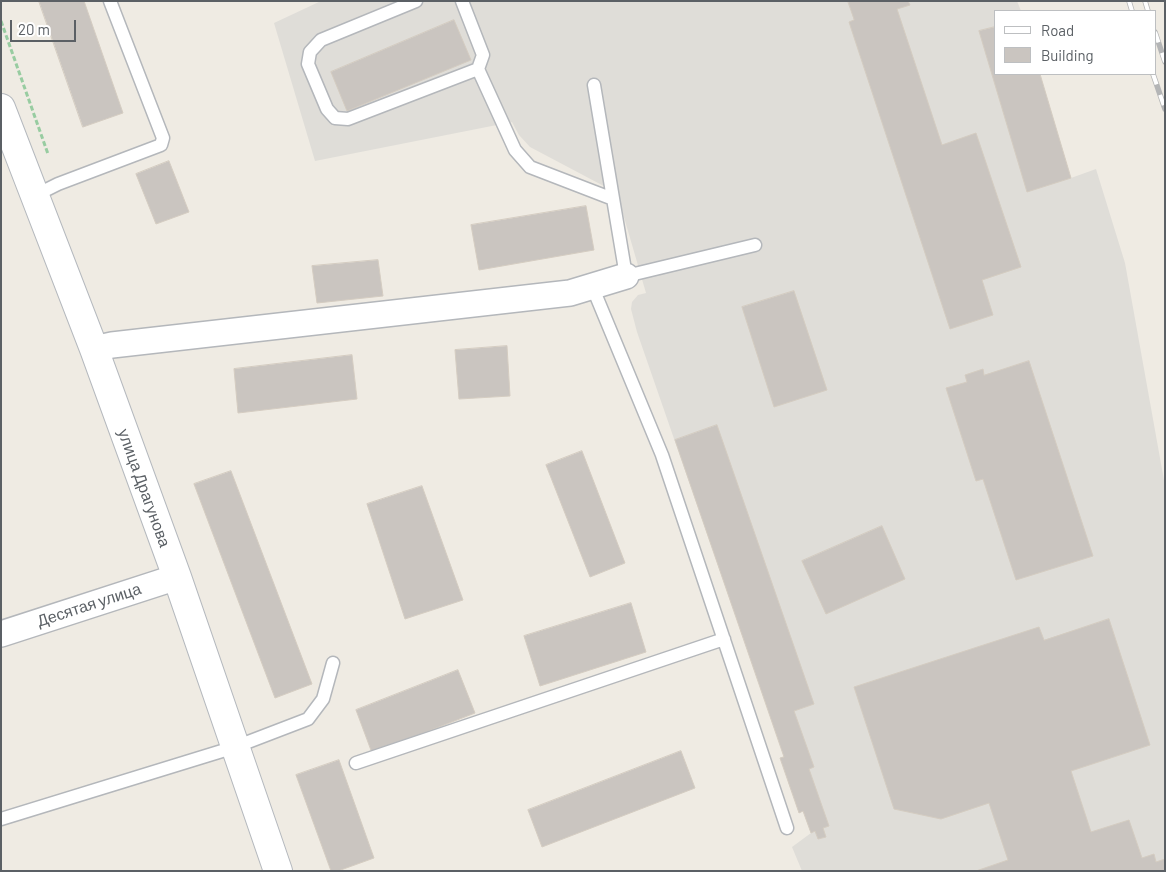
<!DOCTYPE html>
<html>
<head>
<meta charset="utf-8">
<style>
  body { margin:0 }
  #map { position:relative; width:1166px; height:872px; overflow:hidden; background:#efebe3; font-family:Barlow,sans-serif }
  canvas { display:block }
  .frame { position:absolute; inset:0; border:2px solid #5b6065; pointer-events:none }
  .legend { position:absolute; left:994px; top:10px; width:162px; height:65px; box-sizing:border-box; background:#fff; border:1px solid #bdbfc1; margin:0; padding:6px 9px; list-style:none; font-size:15px; color:#5b6065 }
  .legend li { display:flex; align-items:center; gap:10px; height:25px }
  .legend b { width:25px; border:1px solid #bdbfc1 }
  .scale { position:absolute; left:10px; top:20px; width:66px; height:22px; box-sizing:border-box; border:2px solid #5b6065; border-top:0; padding-left:6px; font-size:15px; line-height:18px; white-space:nowrap; color:#5b6065; -webkit-text-stroke:4px #fff; paint-order:stroke }
</style>
</head>
<body>
<div id="map">
<canvas width="1166" height="872"></canvas>
<div class="frame"></div>
<ul class="legend">
<li><b style="height:6px;background:#fff"></b>Road</li>
<li><b style="height:14px;background:#cac5c0"></b>Building</li>
</ul>
<div class="scale">20 m</div>
</div>
<script>
const context = document.querySelector('canvas').getContext('2d');
context.lineJoin = 'round';
function fill(path, color) { context.fillStyle = color; context.fill(path, 'evenodd'); }
function trace(path, color, width, dash) { context.strokeStyle = color; context.lineWidth = width; context.lineCap = dash ? 'butt' : 'round'; context.setLineDash(dash || []); context.stroke(path); }
function drawText(font, color, halo, rows, align = 'center') {
  context.font = font + ' Barlow,sans-serif'; context.lineWidth = 5; context.setLineDash([]); context.textBaseline = 'middle'; context.strokeStyle = halo; context.fillStyle = color; for (const [text, x, y, turn = 0] of rows) {
    context.save(); context.translate(x, y); context.rotate((+turn || 0) * Math.PI / 180); context.textAlign = isNaN(turn) ? turn : align; if (halo) context.strokeText(text, 0, 0); context.fillText(text, 0, 0); context.restore();
  }
}
fill(new Path2D(`
  M321,1H1017L1021,11H995V74H1040L1071,178L1096,169L1125,263L1165,486V871H802L792,847L811,833L803,811L799,813L780,758L784,756L637,332L631,309L632,302L638,295L646,293L617,193L530,147L519,135L512,122L315,161L274,23Z`), '#dfddd8');
const building = new Path2D(`
  M39,1H84L123,113L83,127Z
  M848,1H908L910,5L897,9L942,145L976,133L1021,267L982,280L993,315L950,329L849,22L854,20Z
  M454,20L471,60L347,111L331,72Z
  M995,27V74H1040L1071,178L1027,192L979,31Z
  M169,161L189,212L156,224L136,174Z
  M586,206L594,250L479,270L471,225Z
  M378,260L383,296L317,303L312,266Z
  M794,291L827,390L774,407L742,307Z
  M507,346L510,396L459,399L455,350Z
  M352,355L357,399L238,413L234,369Z
  M1029,361L1093,556L1016,580L983,479L976,481L946,388L967,382L965,375L983,369L984,375Z
  M717,425L814,704L794,711L814,767L809,769L829,826L823,828L826,837L818,839L815,831L811,833L803,811L799,813L780,758L784,757L675,440Z
  M582,451L625,563L590,577L546,465Z
  M231,471L312,684L275,698L194,484Z
  M422,486L463,600L405,619L367,504Z
  M882,526L905,579L826,614L802,561Z
  M631,603L646,652L540,686L524,636Z
  M1109,619L1150,745L1071,771L1091,832L1129,820L1142,858L1154,854L1156,862L1165,859V871H976L1008,860L989,803L941,819L894,809L854,687L1039,627L1044,640Z
  M458,670L475,713L372,753L356,710Z
  M681,751L695,788L542,847L528,810Z
  M339,760L374,858L338,871H331L296,775Z`);
fill(building, '#cac5c0');
trace(building, '#d4ccc1', 1);
const service = new Path2D(`
  M416,1L321,40L310,52L308,64L327,109L335,118L348,119L478,69
  M462,1L483,55L478,69L515,150L530,167L613,199
  M594,85L626,276L755,245
  M34,196L58,184L161,145L163,138L110,1
  M592,286L662,455L787,828
  M356,763L724,639
  M1,819L235,747L308,719L323,699L333,663`);
const minor = new Path2D(`
  M94,349L112,345L570,293L626,276
  M1,634L177,577`);
const secondary = new Path2D(`
  M1,108L94,349L177,577L278,871`);
trace(service, '#b4b7bb', 15);
trace(minor, '#b4b7bb', 28);
trace(secondary, '#b5b9be', 30);
trace(new Path2D(`
  M1,21L48,154`), '#98cca1', 3, [5, 2.5]);
trace(service, '#fff', 12);
trace(minor, '#fff', 25);
trace(secondary, '#fff', 28);
const rail = new Path2D(`
  M1129,1L1132,11
  M1145,1L1148,11
  M1155,32L1165,62
  M1153,74L1165,109`);
trace(rail, '#b4b5b6', 5.5);
trace(rail, '#fff', 4, [11]);
drawText('16px', '#5b6065', '#fff', [
  ["улица Драгунова",144,488,70],
  ["Десятая улица",89,605,-18]
]);
</script>
</body>
</html>
